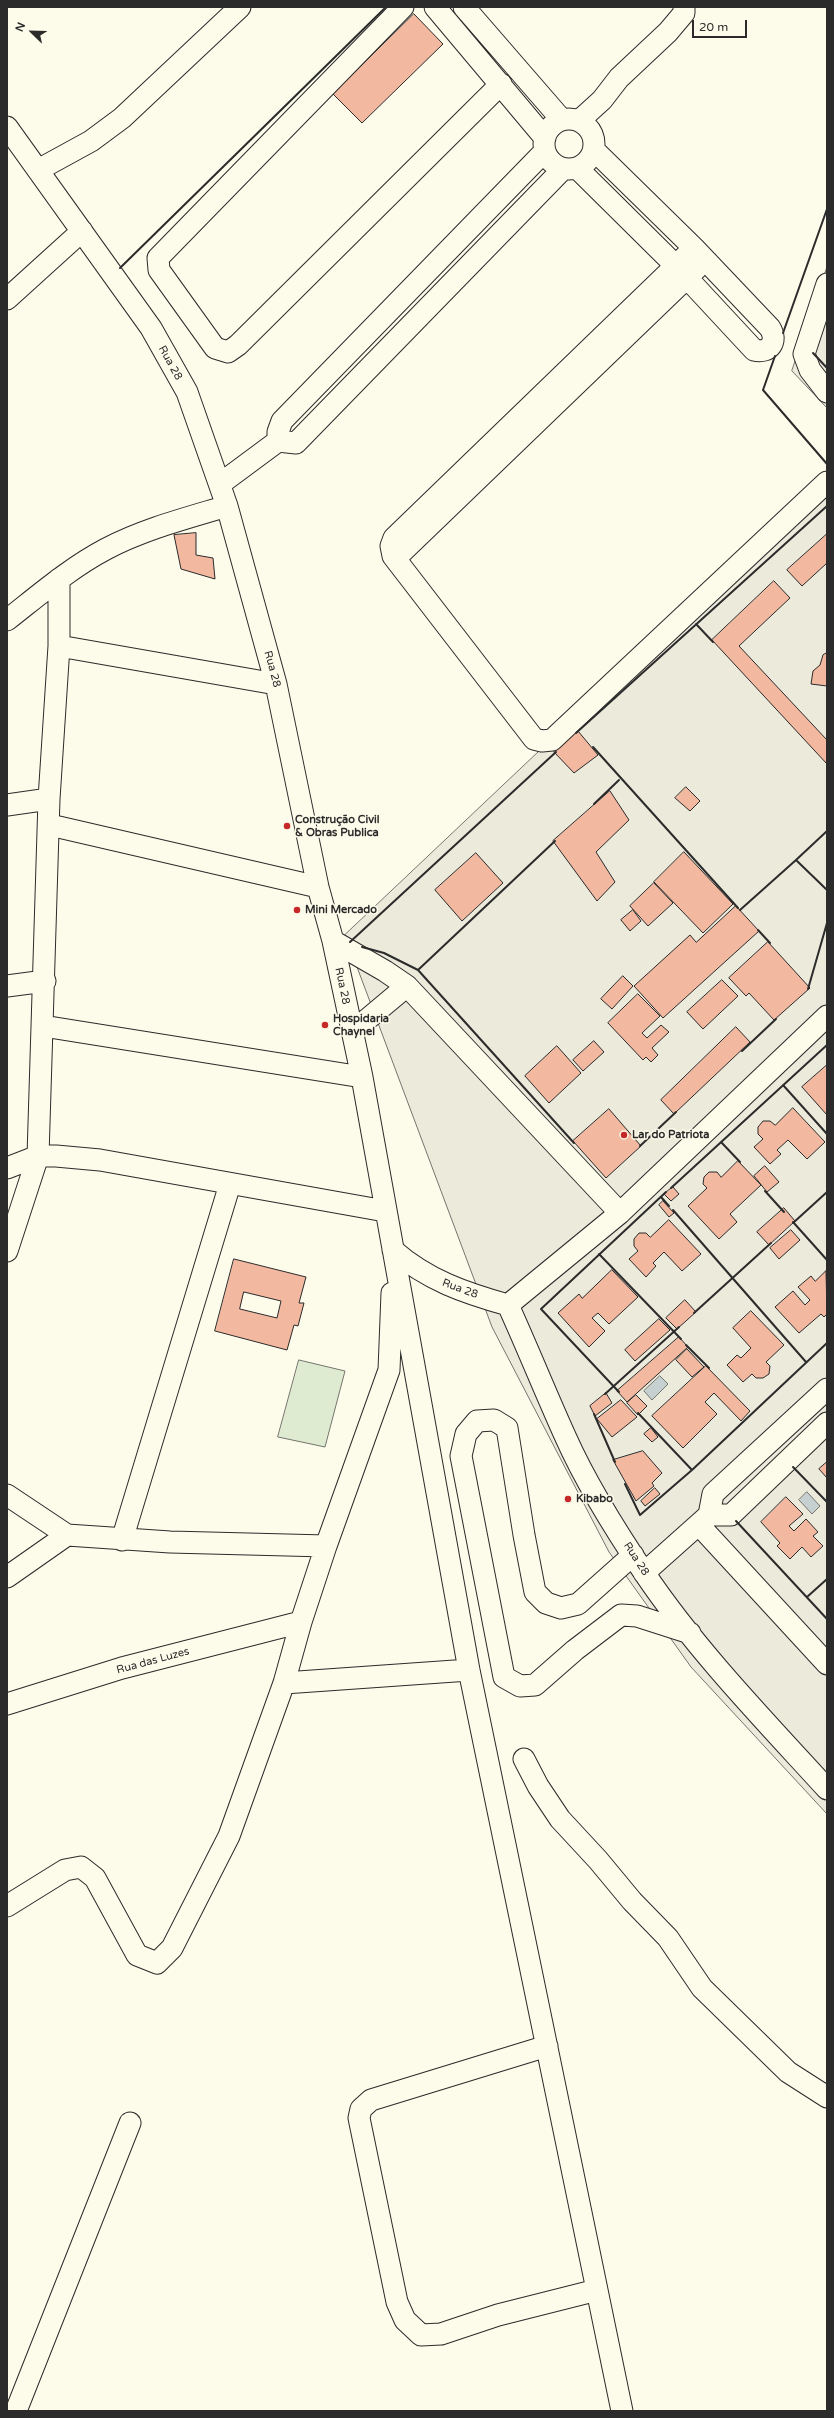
<!DOCTYPE html>
<html>
<head>
<meta charset="utf-8">
<style>
  body { margin:0 }
  #map { position:relative; width:834px; height:2418px; overflow:hidden; background:#fdfbea; font-family:"Varela Round",sans-serif }
  canvas { display:block }
  .frame { position:absolute; inset:0; border:8px solid #2b2b2b; pointer-events:none }
  .north { position:absolute; left:12px; top:12px; width:40px; height:40px; -webkit-text-stroke:3px #fdfbea; paint-order:stroke; rotate:293deg; font-size:11px; font-weight:700; line-height:16px; text-align:center; color:#2b2b2b }
  .north::after { content:''; display:block; margin:auto; width:14px; height:18px; background:#2b2b2b; clip-path:polygon(50% 0,100% 100%,50% 72%,0 100%) }
  .scale { position:absolute; left:692px; top:20px; width:55px; height:18px; box-sizing:border-box; border:2px solid #2b2b2b; border-top:0; padding-left:5px; font-size:12px; line-height:14px; white-space:nowrap; color:#2b2b2b; -webkit-text-stroke:3px #fdfbea; paint-order:stroke }
</style>
</head>
<body>
<div id="map">
<canvas width="834" height="2418"></canvas>
<div class="frame"></div>
<div class="north">N</div>
<div class="scale">20 m</div>
</div>
<script>
const context = document.querySelector('canvas').getContext('2d');
context.lineJoin = 'round';
function fill(path, color) { context.fillStyle = color; context.fill(path, 'evenodd'); }
function trace(path, color, width, dash) { context.strokeStyle = color; context.lineWidth = width; context.lineCap = dash ? 'butt' : 'round'; context.setLineDash(dash || []); context.stroke(path); }
function drawText(font, color, halo, rows, align = 'center') {
  context.font = font + ' "Varela Round",sans-serif'; context.lineWidth = 3; context.setLineDash([]); context.textBaseline = 'middle'; context.strokeStyle = halo; context.fillStyle = color; for (const [text, x, y, turn = 0] of rows) {
    context.save(); context.translate(x, y); context.rotate((+turn || 0) * Math.PI / 180); context.textAlign = isNaN(turn) ? turn : align; if (halo) context.strokeText(text, 0, 0); context.fillText(text, 0, 0); context.restore();
  }
}
const green = new Path2D(`
  M299,1360L345,1371L325,1447L278,1437Z`);
fill(green, '#deebd1');
trace(green, '#74746e', 1);
const parking = new Path2D(`
  M827,267V408L792,371Z
  M827,479V1814L691,1667L609,1552L492,1327L345,935Z`);
fill(parking, '#eceadb');
trace(parking, '#74746e', 1);
const water = new Path2D(`
  M660,1376L668,1384L652,1400L644,1391Z
  M807,1492L820,1506L812,1514L799,1500Z`);
fill(water, '#c7d0d0');
trace(water, '#74746e', 1);
const building = new Path2D(`
  M414,14L443,44L362,123L333,94Z
  M196,533V555L213,558L215,579L181,569L174,535Z
  M827,534V563L802,586L787,570Z
  M774,581L790,598L739,646L827,740V764L712,640Z
  M827,653V686L811,684L813,671L820,665L823,655Z
  M578,731L598,755L574,773L554,752Z
  M686,787L700,801L690,811L675,798Z
  M610,791L629,820L596,852L615,882L597,901L553,841Z
  M684,852L733,904L703,933L654,882Z
  M476,853L503,883L462,921L435,890Z
  M654,883L673,903L648,926L630,906Z
  M736,906L759,931L663,1018L634,986L690,935L696,942Z
  M633,910L641,921L630,931L621,920Z
  M768,942L810,988L774,1020L749,993L746,996L729,978Z
  M623,976L633,986L612,1009L601,999Z
  M722,980L738,996L703,1029L687,1012Z
  M638,994L660,1016L642,1033L647,1038L661,1025L669,1032L652,1048L658,1055L651,1062L646,1057L643,1060L608,1023Z
  M736,1027L750,1042L674,1114L661,1100Z
  M594,1041L604,1052L583,1071L573,1060Z
  M557,1046L581,1073L549,1103L525,1076Z
  M827,1065V1115L802,1087Z
  M793,1108L825,1142L807,1159L788,1140L777,1150L781,1154L770,1164L754,1147L763,1139L758,1134V1127L763,1121H770L775,1125Z
  M609,1109L641,1146L606,1178L573,1141Z
  M738,1161L761,1185L730,1214L737,1222L719,1239L688,1206L707,1188L703,1184L704,1177L709,1172H717L721,1177Z
  M765,1166L779,1182L767,1192L754,1176Z
  M673,1187L679,1194L671,1201L664,1194Z
  M663,1201L674,1213L669,1217L659,1205Z
  M784,1208L795,1221L769,1245L757,1232Z
  M669,1220L701,1254L682,1271L664,1252L653,1263L656,1266L646,1277L629,1259L638,1251L634,1246V1239L639,1233H646L650,1237Z
  M791,1230L800,1240L779,1259L770,1248Z
  M234,1259L306,1277L299,1303H304L298,1326L294,1325L287,1350L215,1331ZM244,1292L281,1301L277,1318L240,1309Z
  M612,1270L638,1297L609,1324L598,1313L592,1318L605,1331L589,1347L558,1313L579,1294L582,1298Z
  M826,1271L827,1314L824,1317L821,1314L799,1333L775,1307L793,1291L805,1305L810,1300L798,1287L811,1276L815,1281Z
  M685,1300L696,1312L677,1329L666,1318Z
  M751,1311L784,1345L766,1362L770,1366L769,1374L763,1378H756L752,1374L743,1382L727,1365L737,1355L741,1358L751,1348L733,1328Z
  M659,1319L670,1330L635,1361L625,1350Z
  M679,1337L688,1347L627,1402L617,1391Z
  M687,1349L704,1367L692,1377L676,1360Z
  M706,1366L750,1411L741,1421L714,1393L705,1402L717,1414L683,1448L652,1416Z
  M606,1393L612,1403L595,1416L590,1406Z
  M636,1395L647,1406L638,1415L627,1403Z
  M621,1400L637,1417L612,1437L597,1419Z
  M651,1428L658,1437L652,1442L644,1434Z
  M643,1451L662,1473L652,1483L654,1486L636,1501L613,1460Z
  M827,1462V1478L819,1469Z
  M655,1488L660,1494L645,1506L641,1501Z
  M786,1497L803,1514L789,1526L794,1531L806,1519L818,1532L813,1536L823,1546L811,1557L802,1547L790,1559L777,1546L780,1543L761,1522Z`);
fill(building, '#f2b8a0');
trace(building, '#2b2b2b', 1);
const minor = new Path2D(`
  M403,7L158,258L159,270L215,348L228,352L238,345L501,84
  M435,7L545,138
  M464,7L562,120
  M544 144a25 25 0 1 1 50 0a25 25 0 1 1-50 0Z
  M580,120L602,100L619,78L668,32L684,13V7
  M7,127L151,328L187,392L227,506L276,684L318,887L333,941L362,1077L469,1670L622,2411
  M577,168L675,265L754,350C770,354 778,341 770,328L694,248L594,150
  M38,170L91,141L122,118L240,7
  M694,248L394,538L391,546L393,556L534,739L542,741L552,740L827,482
  M827,284L804,354L810,370L827,392
  M7,299L82,231
  M278,441V432L282,421L545,151
  M220,484L278,441L296,443L563,169
  M393,556L401,553L697,268
  M7,620C39,595 70,568 106,549C144,529 187,518 227,506
  M59,646L276,684
  M7,805L49,799
  M50,825L318,887
  M333,941L385,971L407,986L620,1213
  M7,986L45,981
  M43,1026L362,1077
  M352,1032L407,986
  M7,1168L38,1156H56L100,1160L385,1211
  M393,1250C427,1280 465,1293 508,1305
  M7,1251L38,1156L49,799L59,646V579
  M508,1305C528,1349 546,1394 566,1438C587,1485 616,1531 645,1574C697,1651 764,1720 827,1789
  M508,1305L620,1213L827,1016
  M7,1495L67,1535L170,1542L326,1546
  M709,1515H731L827,1423
  M699,1525L827,1664
  M122,1540L230,1184
  M633,1555L578,1604L561,1608L546,1603L535,1592L524,1535L507,1428L494,1420L477,1421L466,1434L461,1456L504,1677L520,1686L535,1685L575,1650L621,1615L637,1616L690,1633
  M644,1573L709,1515L713,1494L827,1389
  M7,1577L67,1535
  M284,1683L469,1670
  M7,1704L122,1668L301,1622
  M524,1759L538,1786L560,1819L598,1860L632,1901L668,1938L702,1988L788,2072L827,2097
  M7,1906L65,1870L81,1867L95,1878L137,1955L157,1963L172,1948L229,1836L284,1683L301,1622L326,1546L389,1370L392,1293
  M547,2046L371,2100L361,2109L359,2118L397,2302L405,2320L421,2335L441,2334L498,2315L597,2290
  M16,2411L130,2123`);
trace(minor, '#2b2b2b', 23);
trace(minor, '#fdfbea', 21);
trace(new Path2D(`
  M120,268L386,7
  M783,333L827,209
  M813,353L827,368
  M775,356L763,390L827,464
  M696,624L713,642
  M576,733L827,506
  M593,747L738,908
  M594,804L619,780
  M827,831L796,860L827,890
  M740,910L796,860
  M758,930L770,943
  M350,942L556,752
  M362,947L384,953L418,970L574,1143
  M418,970L555,841
  M808,989L827,923
  M742,1051L776,1019
  M783,1085L827,1134
  M721,1142L740,1162
  M640,1146L676,1112
  M671,1188L827,1045
  M765,1191L784,1212
  M661,1197L669,1206
  M673,1210L806,1362
  M793,1222L827,1260
  M793,1223L827,1192
  M599,1254L681,1339
  M694,1313L771,1243
  M686,1345L709,1368
  M619,1392L541,1309L666,1192
  M605,1394L679,1327
  M638,1413L692,1470
  M594,1414L615,1462
  M793,1467L827,1502
  M625,1484L640,1515L692,1470L827,1343
  M736,1521L827,1619
  M807,1597L827,1579`), '#2b2b2b', 2);
for (const [x, y, r, color] of [
  [287,826,4,"#c62828"],
  [297,910,4,"#c62828"],
  [325,1025,4,"#c62828"],
  [624,1135,4,"#c62828"],
  [568,1499,4,"#c62828"]
]) { const dot = new Path2D(); dot.arc(x, y, r, 0, 2 * Math.PI); context.fillStyle = color; context.fill(dot); trace(dot, '#fdfbea', 1.5); }
drawText('11px', '#2b2b2b', '#fdfbea', [
  ["Rua 28",170,363,61],
  ["Rua 28",272,669,75],
  ["Rua 28",342,986,78],
  ["Rua 28",460,1289,20],
  ["Rua 28",636,1559,57],
  ["Rua das Luzes",153,1661,-15]
]);
drawText('bold 11px', '#2b2b2b', '#fdfbea', [
  ["Construção Civil",295,820],
  ["& Obras Publica",295,833],
  ["Mini Mercado",305,910],
  ["Hospidaria",333,1019],
  ["Chaynel",333,1032],
  ["Lar do Patriota",632,1135],
  ["Kibabo",576,1499]
], 'left');
</script>
</body>
</html>
